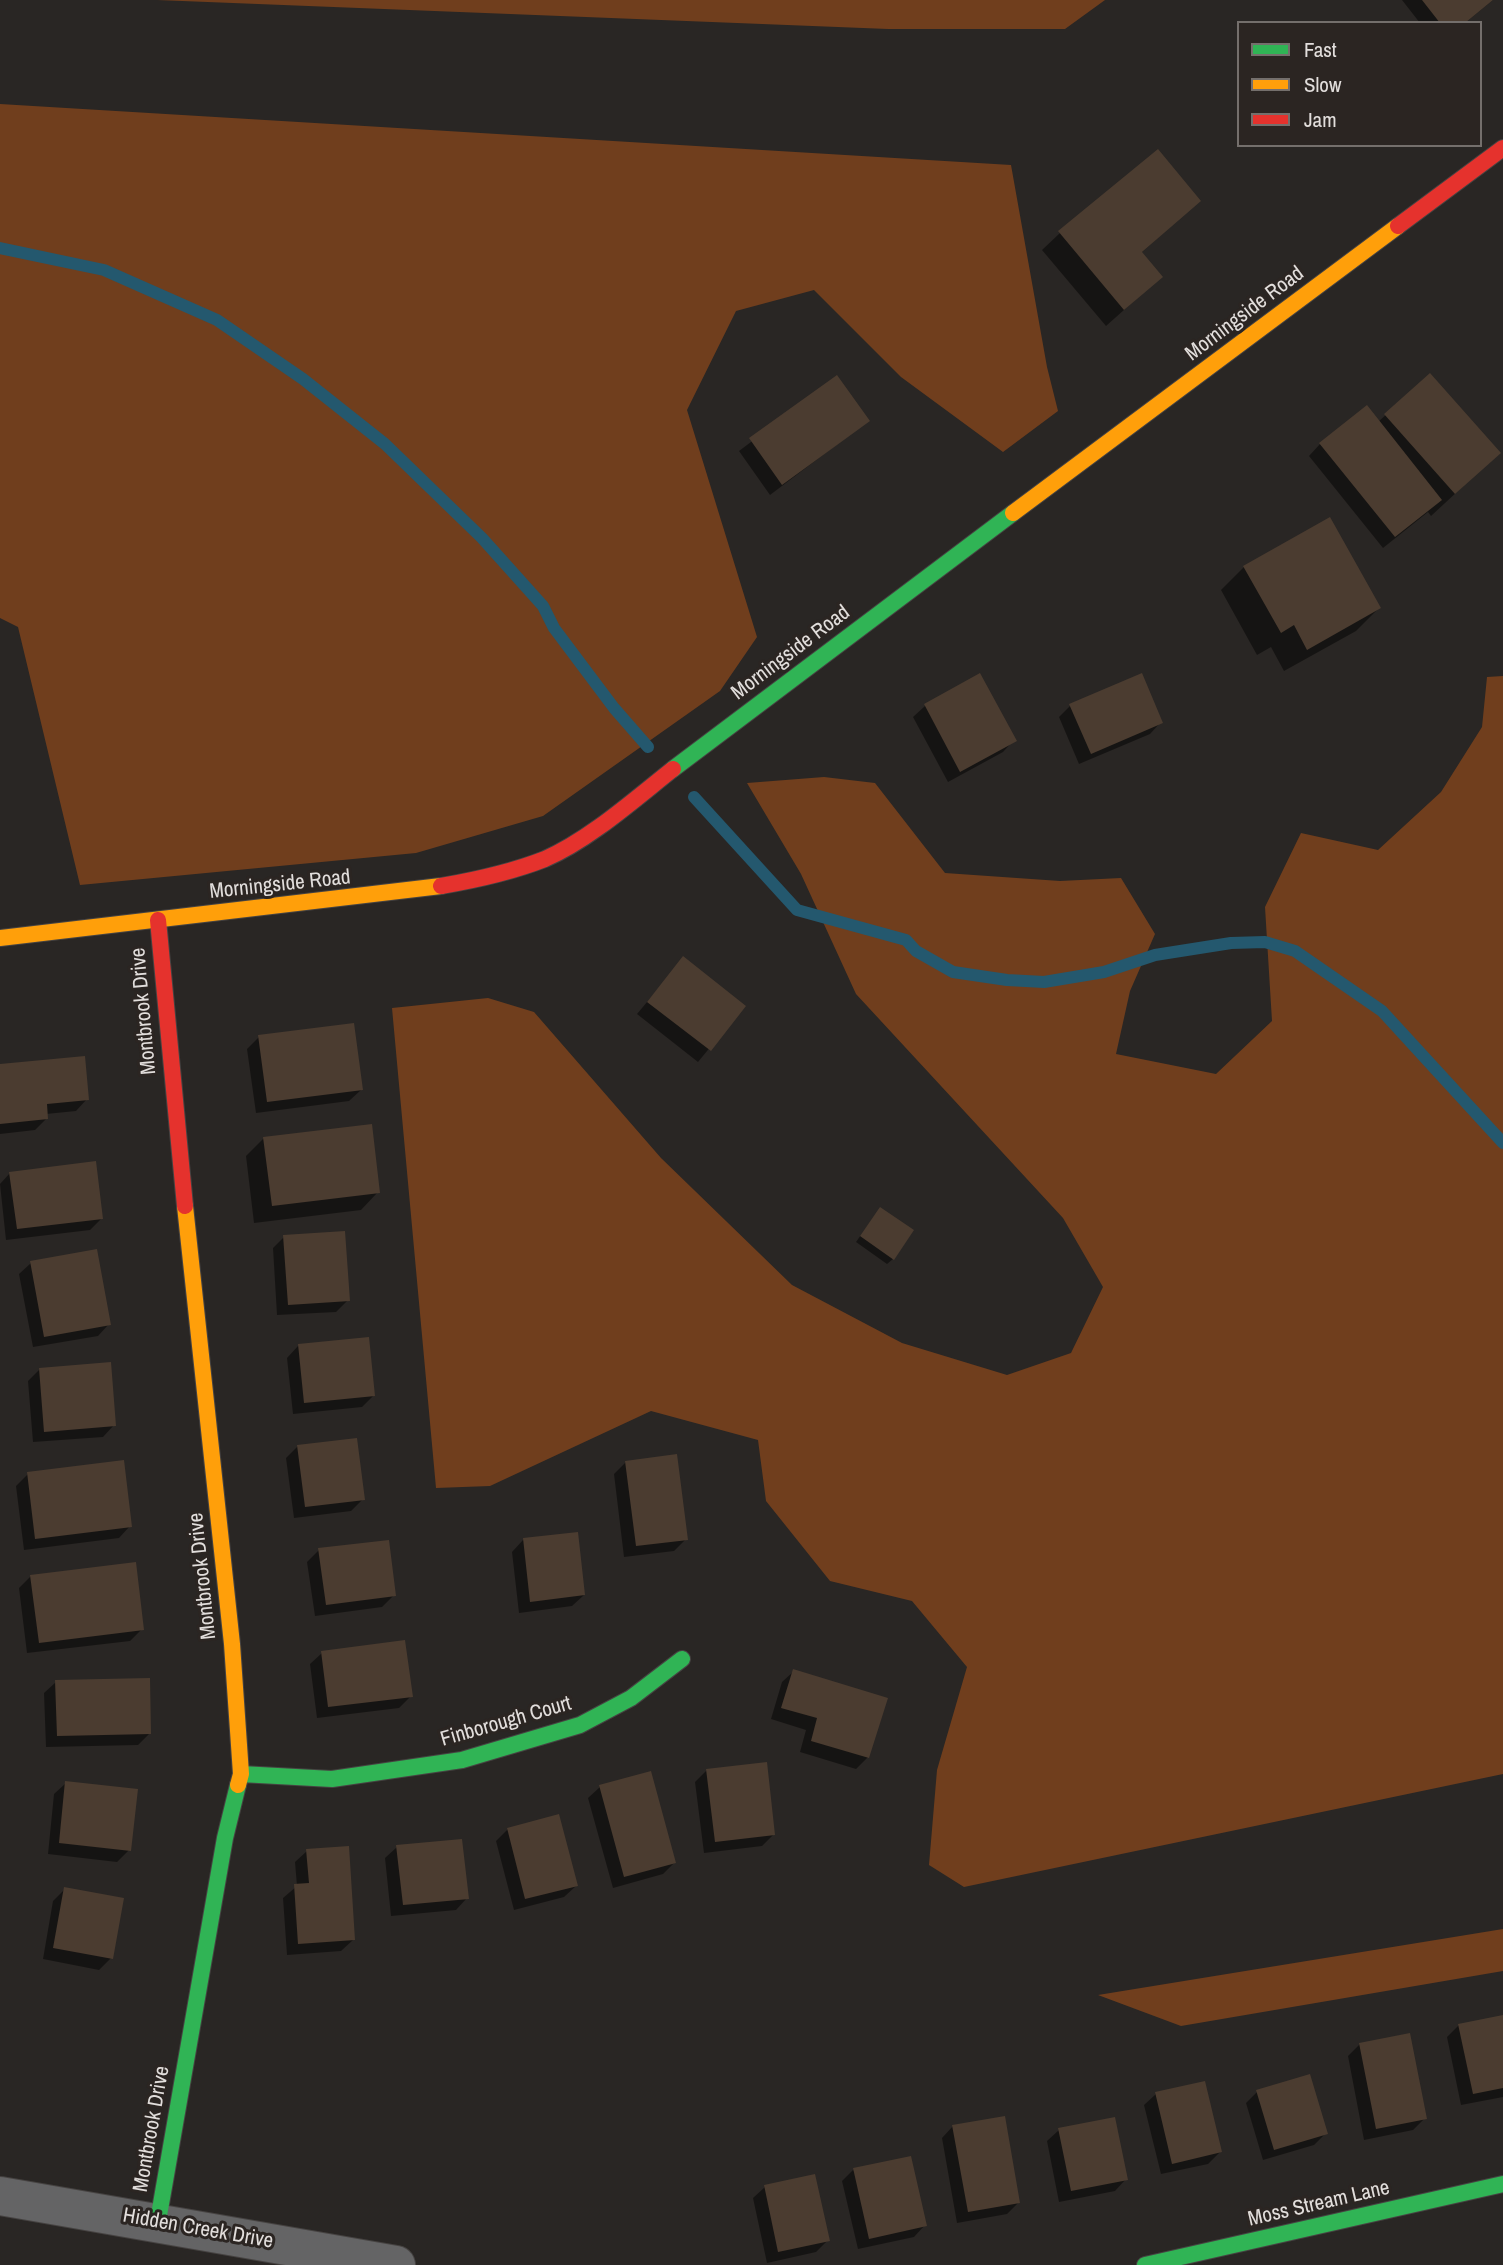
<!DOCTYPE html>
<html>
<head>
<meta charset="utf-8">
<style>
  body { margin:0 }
  #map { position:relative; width:1503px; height:2265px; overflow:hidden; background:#292624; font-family:"Archivo Narrow",sans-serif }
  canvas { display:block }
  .legend { position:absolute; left:1237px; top:21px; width:245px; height:126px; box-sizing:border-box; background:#2b2522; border:2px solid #746f6c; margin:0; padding:9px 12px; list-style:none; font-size:21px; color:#e2dedc }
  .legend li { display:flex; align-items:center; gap:14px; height:35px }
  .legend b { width:35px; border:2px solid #746f6c }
</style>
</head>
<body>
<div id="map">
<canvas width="1503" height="2265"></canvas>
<ul class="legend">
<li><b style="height:9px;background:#30b455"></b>Fast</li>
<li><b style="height:9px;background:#ff9f0a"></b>Slow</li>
<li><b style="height:9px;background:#e5322d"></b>Jam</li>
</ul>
</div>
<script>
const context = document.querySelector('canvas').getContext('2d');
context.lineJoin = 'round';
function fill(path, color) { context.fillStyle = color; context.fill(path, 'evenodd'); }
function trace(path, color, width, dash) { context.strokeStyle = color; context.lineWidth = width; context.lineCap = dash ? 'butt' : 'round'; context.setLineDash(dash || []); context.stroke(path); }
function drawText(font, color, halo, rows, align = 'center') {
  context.font = font + ' "Archivo Narrow",sans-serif'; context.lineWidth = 6; context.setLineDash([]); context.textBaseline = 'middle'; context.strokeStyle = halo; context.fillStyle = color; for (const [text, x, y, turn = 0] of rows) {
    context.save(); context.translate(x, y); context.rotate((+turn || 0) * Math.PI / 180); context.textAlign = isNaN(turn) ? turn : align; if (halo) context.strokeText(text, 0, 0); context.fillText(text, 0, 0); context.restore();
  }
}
fill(new Path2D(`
  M157,0H1105L1065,29H888Z
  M0,104L1011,165L1047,367L1058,411L1003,452L901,377L814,290L736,311L687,410L757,637L720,691L543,816L416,853L80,885L18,627L0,618Z
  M1503,676V1774L964,1887L929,1865L937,1770L967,1667L912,1601L830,1581L766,1501L758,1440L651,1411L490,1486L436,1488L392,1008L488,998L534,1012L661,1158L792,1285L902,1343L1007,1375L1071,1353L1103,1287L1063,1218L856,994L801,874L747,783L824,777L875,783L945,873L1060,881L1121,878L1155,934L1130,991L1116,1054L1216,1074L1272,1021L1265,907L1301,833L1378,850L1441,792L1482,727L1487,677Z
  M1503,1929V1971L1181,2026L1098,1995Z`), '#703e1d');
fill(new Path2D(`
  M1402,0H1493L1465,23H1420Z
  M1199,201L1141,253L1161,277L1106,326L1042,250L1060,233Z
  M1430,375L1499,453L1431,516L1428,512L1383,548L1309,456L1320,444L1378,422Z
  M836,378L868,421L770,495L739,451Z
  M1244,567L1379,608L1356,631L1284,671L1271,647L1257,655L1221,590Z
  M979,676L1014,740L1003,752L948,782L913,717L925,706Z
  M1070,706L1161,722L1150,734L1079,764L1059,717Z
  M683,959L744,1006L698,1062L637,1014Z
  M259,1037L361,1090L349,1101L256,1113L247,1049Z
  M0,1066L87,1099L76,1111L46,1114V1119L35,1130L0,1134Z
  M263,1139L378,1192L361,1210L254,1223L246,1156Z
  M10,1173L102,1218L90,1230L6,1240L0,1184Z
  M875,1215L893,1259L887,1264L856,1242Z
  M284,1237L348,1300L336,1312L277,1315L273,1248Z
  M31,1263L109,1324L98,1336L33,1347L19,1274Z
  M298,1346L374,1395L362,1407L293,1414L287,1358Z
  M40,1369L114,1425L103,1437L33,1442L28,1381Z
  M298,1446L363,1499L351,1511L294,1518L286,1458Z
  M626,1462L686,1539L674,1551L624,1557L614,1474Z
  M28,1474L130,1526L119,1538L24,1550L16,1486Z
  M523,1540L584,1595L572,1606L519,1613L512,1552Z
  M319,1550L394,1595L382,1607L315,1616L307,1562Z
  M31,1576L142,1629L130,1641L27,1653L19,1588Z
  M322,1653L411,1696L399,1708L317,1718L310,1664Z
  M794,1671L868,1757L856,1769L800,1752L806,1730L771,1719L782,1682Z
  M56,1682L150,1733L138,1745L46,1747L44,1693Z
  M707,1770L774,1834L762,1846L704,1853L695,1782Z
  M66,1783L129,1850L117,1862L48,1854L54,1794Z
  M600,1787L674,1863L663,1874L613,1888L588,1798Z
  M508,1829L576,1886L564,1897L514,1910L496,1841Z
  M397,1847L467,1898L456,1910L391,1916L385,1858Z
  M307,1851L353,1940L341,1951L287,1955L283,1898L297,1886L295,1862Z
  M65,1889L111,1958L99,1970L43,1959L53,1901Z
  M1503,2017V2097L1461,2105L1447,2037L1459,2025Z
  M1360,2044L1425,2118L1413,2130L1364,2140L1348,2056Z
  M1257,2092L1326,2133L1314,2145L1263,2160L1246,2103Z
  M1156,2094L1220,2152L1208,2164L1161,2174L1144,2105Z
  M953,2126L1019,2202L1007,2214L957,2223L942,2138Z
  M1059,2130L1126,2179L1115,2191L1059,2202L1047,2141Z
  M853,2170L925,2225L914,2237L858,2249L842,2181Z
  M765,2187L828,2240L816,2252L767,2263L753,2198Z`), '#0007');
trace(new Path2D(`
  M0,248L104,270L217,320L303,379L385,444L482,538L543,606L554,628L614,708L648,747
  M694,797L797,910L906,940L916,951L953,972L1007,980L1044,982L1104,972L1155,955L1231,943L1265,942L1295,951L1382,1011L1503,1143`), '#24586e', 12);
fill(new Path2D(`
  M1422,0H1493L1465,23H1440Z
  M1158,149L1201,201L1142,252L1163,277L1124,310L1058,231Z
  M1430,373L1501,453L1455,494L1384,414Z
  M837,375L870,421L782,485L749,438Z
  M1367,405L1442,500L1395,537L1319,443Z
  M1330,517L1381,608L1307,650L1294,625L1281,633L1243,566Z
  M980,673L1017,741L960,772L924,704Z
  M1142,673L1163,723L1091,754L1069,704Z
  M683,956L746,1006L711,1051L647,1002Z
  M354,1023L363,1090L267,1102L258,1035Z
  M85,1056L89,1100L47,1104L48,1119L0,1124V1064Z
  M372,1124L380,1193L272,1206L263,1137Z
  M96,1161L103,1219L17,1229L9,1172Z
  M880,1207L914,1230L894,1260L860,1236Z
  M345,1231L350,1301L288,1305L283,1235Z
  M97,1249L111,1325L44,1337L30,1261Z
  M369,1337L375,1396L304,1403L298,1344Z
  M111,1362L116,1426L44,1432L39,1368Z
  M357,1438L365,1500L305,1507L297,1445Z
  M677,1454L688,1540L636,1546L625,1461Z
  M124,1460L132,1527L35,1539L27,1472Z
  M578,1532L585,1595L530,1602L523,1538Z
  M389,1540L396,1596L326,1605L318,1548Z
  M136,1562L144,1630L39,1643L30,1575Z
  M405,1640L413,1697L328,1707L321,1651Z
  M793,1669L888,1698L869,1758L811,1741L817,1718L781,1708Z
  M150,1678L151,1734L57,1736L55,1680Z
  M767,1762L775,1835L715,1842L706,1769Z
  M651,1771L676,1863L624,1877L599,1785Z
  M65,1781L138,1789L131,1851L59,1843Z
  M559,1814L578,1886L525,1899L507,1828Z
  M462,1839L469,1899L403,1905L396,1845Z
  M349,1846L355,1940L298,1944L294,1884L309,1883L306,1849Z
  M64,1887L124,1898L113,1959L53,1948Z
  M1503,2015V2088L1473,2094L1458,2024Z
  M1410,2033L1427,2119L1376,2129L1359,2043Z
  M1310,2074L1328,2134L1274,2150L1256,2090Z
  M1205,2081L1222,2152L1172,2164L1155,2092Z
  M1005,2116L1020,2203L968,2212L952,2125Z
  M1115,2117L1128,2180L1071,2191L1058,2128Z
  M911,2156L927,2226L869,2239L853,2168Z
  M815,2174L830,2241L778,2252L764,2185Z`), '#4b3c30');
const street = new Path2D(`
  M0,2196L396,2265`);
const fast = new Path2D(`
  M673,769L1013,513
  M241,1774L332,1779L462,1760L580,1725L631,1698L682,1659
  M158,2221L225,1838L238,1785
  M1145,2265L1503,2184`);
const slow = new Path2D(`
  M1013,513L1398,226
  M0,938L441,886
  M185,1206L232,1644L241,1774L238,1785`);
const jam = new Path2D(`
  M1398,226L1503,148
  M441,886C476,880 512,872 545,859C589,840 635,799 673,769
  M158,920L185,1206`);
trace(street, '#464342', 40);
trace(fast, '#464342', 18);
trace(slow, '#464342', 18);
trace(jam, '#464342', 18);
trace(street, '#646465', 38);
trace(fast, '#30b455', 16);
trace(slow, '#ff9f0a', 16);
trace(jam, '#e5322d', 16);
drawText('21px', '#e2dedc', '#2b2522', [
  ["Morningside Road",1245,314,-37],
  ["Morningside Road",791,653,-37],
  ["Morningside Road",280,885,-6],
  ["Montbrook Drive",144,1011,-95],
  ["Montbrook Drive",203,1576,-96],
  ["Finborough Court",506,1722,-16],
  ["Montbrook Drive",152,2129,-80],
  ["Moss Stream Lane",1319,2204,-13],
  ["Hidden Creek Drive",198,2229,10]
]);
</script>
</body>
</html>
